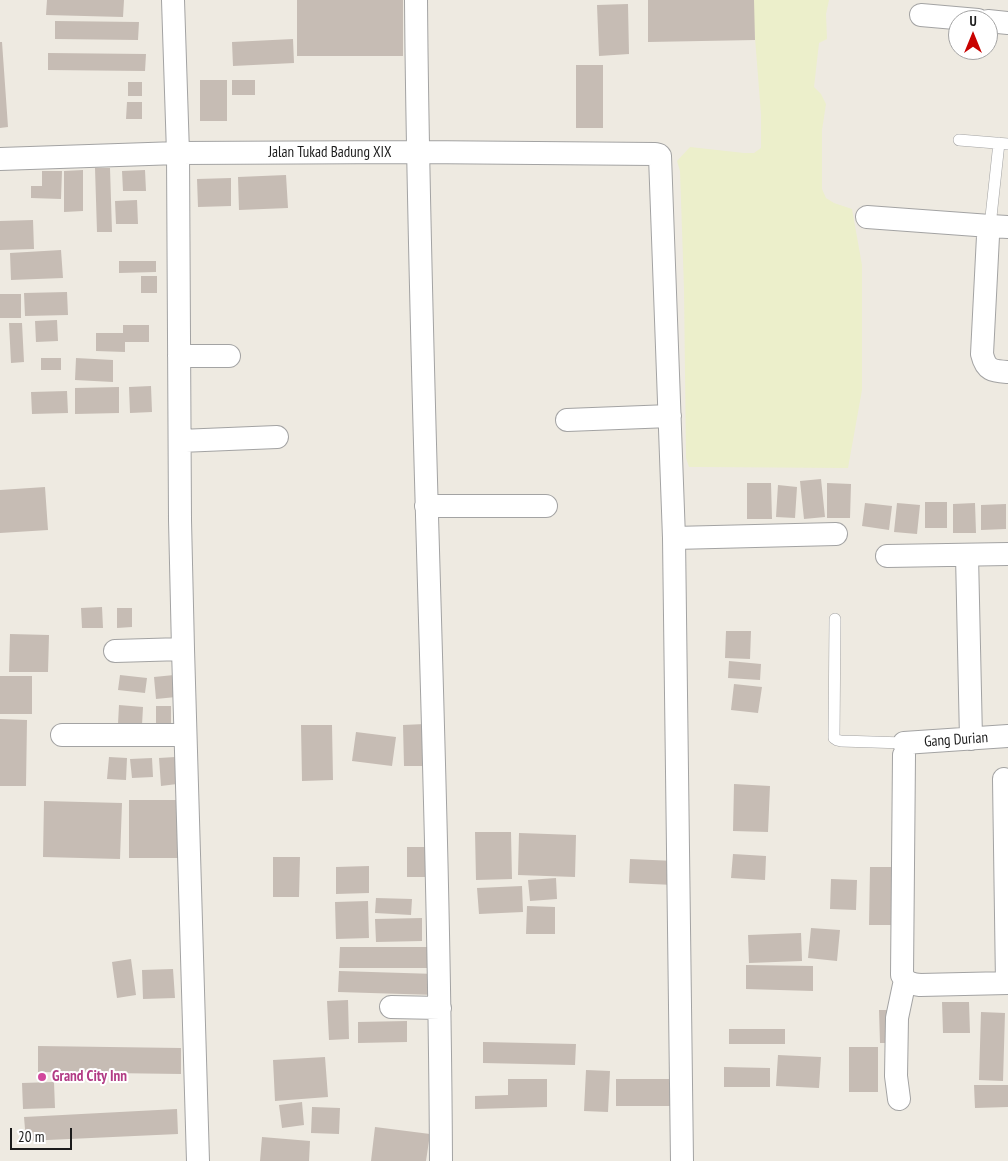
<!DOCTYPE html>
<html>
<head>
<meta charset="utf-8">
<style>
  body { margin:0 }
  #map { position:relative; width:1008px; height:1161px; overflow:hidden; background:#eeeae1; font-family:"PT Sans Narrow",sans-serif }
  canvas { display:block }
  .north { position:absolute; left:948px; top:10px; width:50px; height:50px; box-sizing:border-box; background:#fff; border:1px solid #a4a4a4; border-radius:50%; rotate:0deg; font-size:14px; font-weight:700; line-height:20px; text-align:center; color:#1c1c1c }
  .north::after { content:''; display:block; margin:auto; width:18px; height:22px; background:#c80200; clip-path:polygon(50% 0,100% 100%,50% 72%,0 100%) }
  .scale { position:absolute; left:10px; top:1128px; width:62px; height:22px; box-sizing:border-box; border:2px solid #1c1c1c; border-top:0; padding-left:6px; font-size:15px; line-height:18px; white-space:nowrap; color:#1c1c1c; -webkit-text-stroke:4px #fff; paint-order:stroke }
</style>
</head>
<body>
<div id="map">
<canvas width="1008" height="1161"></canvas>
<div class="north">U</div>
<div class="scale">20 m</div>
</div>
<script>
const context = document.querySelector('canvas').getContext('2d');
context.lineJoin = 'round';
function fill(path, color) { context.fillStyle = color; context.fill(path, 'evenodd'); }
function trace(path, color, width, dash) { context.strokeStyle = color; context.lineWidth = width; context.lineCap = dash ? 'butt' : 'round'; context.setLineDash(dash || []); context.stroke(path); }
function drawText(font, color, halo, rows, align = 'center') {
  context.font = font + ' "PT Sans Narrow",sans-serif'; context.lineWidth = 4; context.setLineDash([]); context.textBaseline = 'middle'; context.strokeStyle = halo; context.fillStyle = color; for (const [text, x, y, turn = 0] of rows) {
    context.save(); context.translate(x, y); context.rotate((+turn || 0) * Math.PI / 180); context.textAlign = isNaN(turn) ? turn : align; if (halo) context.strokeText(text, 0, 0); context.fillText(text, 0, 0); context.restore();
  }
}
fill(new Path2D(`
  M752,0H829L826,14L827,39L819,43L814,87L821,94L826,104L822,130V189L826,198L834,203L852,209L862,265V390L848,468L699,467H689L686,458L684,289L680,171L677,161L690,147L744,153H754L761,148V114Z`), '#ecefcb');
fill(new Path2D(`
  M47,0H124L123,17L46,15Z
  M297,0H403V56H297Z
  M648,0H754L755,40L648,42Z
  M628,4L629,54L599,56L597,5Z
  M55,21L139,22L138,40L55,39Z
  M293,39L294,63L233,66L232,42Z
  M0,42H2L8,127L0,128Z
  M48,53L146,54L145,71L48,70Z
  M576,65H603V128H576Z
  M200,80H227V121H200Z
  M232,80H255V95H232Z
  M128,82H142V96H128Z
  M127,102H142V119H126Z
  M95,168H110L112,232H97Z
  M83,170V211L64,212V171Z
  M145,170L146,191H123L122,171Z
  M42,171H62L61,199L31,198V186H42Z
  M286,175L288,208L239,210L238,177Z
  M231,178V206L198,207L197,179Z
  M137,200L138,224H116L115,201Z
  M33,220L34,249L0,250V221Z
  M61,250L63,278L11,280L10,253Z
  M119,261H156V272L119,273Z
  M141,276H157V293H141Z
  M67,292L68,315L25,316L24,293Z
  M0,294H21V318H0Z
  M57,320L58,341L36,342L35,321Z
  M9,323H22L24,362L11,363Z
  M123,325H149V342H125V352L96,351V333H123Z
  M41,358H61V370H41Z
  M76,358L113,360V382L75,380Z
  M151,386L152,412L130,413L129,387Z
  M119,387V413L75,414V388Z
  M67,391L68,413L32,414L31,392Z
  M821,479L825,517L804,519L800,481Z
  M747,483H771L772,519H747Z
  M827,483L851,484L850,518H827Z
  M778,485L797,487L795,518L776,517Z
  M45,487L48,530L0,533V490Z
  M925,502H947V528H925Z
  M865,503L892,506L889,530L862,526Z
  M897,503L920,505L917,534L894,532Z
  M975,503L976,533H953V504Z
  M1006,504V529L981,530V505Z
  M102,607L103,628H82L81,608Z
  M117,608H132V627L117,628Z
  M726,631H751L750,659L725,658Z
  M10,634L49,635L48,672H9Z
  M729,661L761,664L760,680L728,678Z
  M120,675L147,678L145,693L118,690Z
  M174,675L176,697L156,699L154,677Z
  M0,676H32V714H0Z
  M734,684L762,687L758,713L731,710Z
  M119,705L143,707L142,725L118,724Z
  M156,706H171V724H156Z
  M0,719L27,720L26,786H0Z
  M425,724L426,766H404L403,725Z
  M301,725H332L333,780L302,781Z
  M356,732L396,737L392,766L352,761Z
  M109,757L127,758L126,780L107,779Z
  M175,757L177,784L161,786L159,758Z
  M152,758L153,777L132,778L130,759Z
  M734,784L770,786L768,832L733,831Z
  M129,800H181L180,858H129Z
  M44,801L122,803L120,859L43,857Z
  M475,832H511L512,879L476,880Z
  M519,833L576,835L575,877L518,875Z
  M407,847H429V877H407Z
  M733,854L766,856L765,880L731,878Z
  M273,857H300L299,897H273Z
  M630,859L675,861L674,885L629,883Z
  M369,866V893L336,894V867Z
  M870,867H899L898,925H869Z
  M556,878L557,899L530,901L528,880Z
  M831,879L857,880L856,910L830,909Z
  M522,886L523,912L479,914L477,888Z
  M376,898L412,899L411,915L375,913Z
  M368,901L369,938L336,939L335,902Z
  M527,906L555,907V934H526Z
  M422,918V941L376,942L375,919Z
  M811,928L840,930L837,961L808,958Z
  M801,933L802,961L749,963L748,935Z
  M340,947H428V968H339Z
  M131,959L136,995L117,998L112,962Z
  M746,965L813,966V991L746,989Z
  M173,969L175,998L143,999L142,970Z
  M339,971L436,974V995L338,992Z
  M348,1000L349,1039L329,1040L327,1001Z
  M942,1002H969L970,1033H943Z
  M879,1010H887V1043H880Z
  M981,1012L1005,1013L1003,1081L979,1080Z
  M407,1021V1042L358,1043V1022Z
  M729,1029H785V1044H729Z
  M483,1042L576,1044L575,1065L483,1063Z
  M38,1046L181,1048V1074L38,1072Z
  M849,1047H878V1092H849Z
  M778,1055L821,1057L819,1088L776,1086Z
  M325,1057L328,1097L275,1101L273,1060Z
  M724,1067L770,1068V1087H724Z
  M586,1070L610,1071L608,1112L584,1111Z
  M508,1079H547V1107L475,1109V1096L508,1095Z
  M616,1079H673V1106H616Z
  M54,1082L55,1108L23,1109L22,1083Z
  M974,1085H1008V1107L975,1108Z
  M302,1102L304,1125L282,1128L279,1105Z
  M312,1107L340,1108L339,1134L311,1133Z
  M177,1109L178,1134L26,1141L24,1117Z
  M375,1127L430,1134L426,1161H371Z
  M262,1137L310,1141L309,1161H260Z`), '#c6bcb4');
const lane = new Path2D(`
  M959,140L1008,144
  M990,226L999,143
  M835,619L834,738L837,740L841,741L904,743`);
const street = new Path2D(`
  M173,0L178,153L180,520L183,649L198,1161
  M416,0C419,387 439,774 441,1161
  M921,15L978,20
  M988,21L1008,23
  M0,159L178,153L417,152L655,154L659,155L660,156L674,538L682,1161
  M867,217L990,226L1008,227
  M990,226L988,236L982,354C986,371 993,371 1008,372
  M179,356H229
  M567,420L670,416
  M180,441L277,437
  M426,506H546
  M674,538L836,534
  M967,555L971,739
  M887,556L1008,554
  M115,651L183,649
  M62,735H185
  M904,743L1008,736
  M904,755L902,975C906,983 912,984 920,985L1008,983
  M1004,779L1007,983
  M391,1007L440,1008
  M899,1099L896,1076L897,1018L905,980`);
trace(lane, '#a3a3a3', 12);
trace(street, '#a3a3a3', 24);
trace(lane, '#fff', 11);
trace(street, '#fff', 22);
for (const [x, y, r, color] of [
  [42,1077,5,"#d1479c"]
]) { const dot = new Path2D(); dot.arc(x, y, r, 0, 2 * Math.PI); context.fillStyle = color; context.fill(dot); trace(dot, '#fff', 2); }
drawText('15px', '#1c1c1c', '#fff', [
  ["Jalan Tukad Badung XIX",330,153],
  ["Gang Durian",956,740,-4]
]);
drawText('bold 15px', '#b23c85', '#fff', [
  ["Grand City Inn",52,1077]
], 'left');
</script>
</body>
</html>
